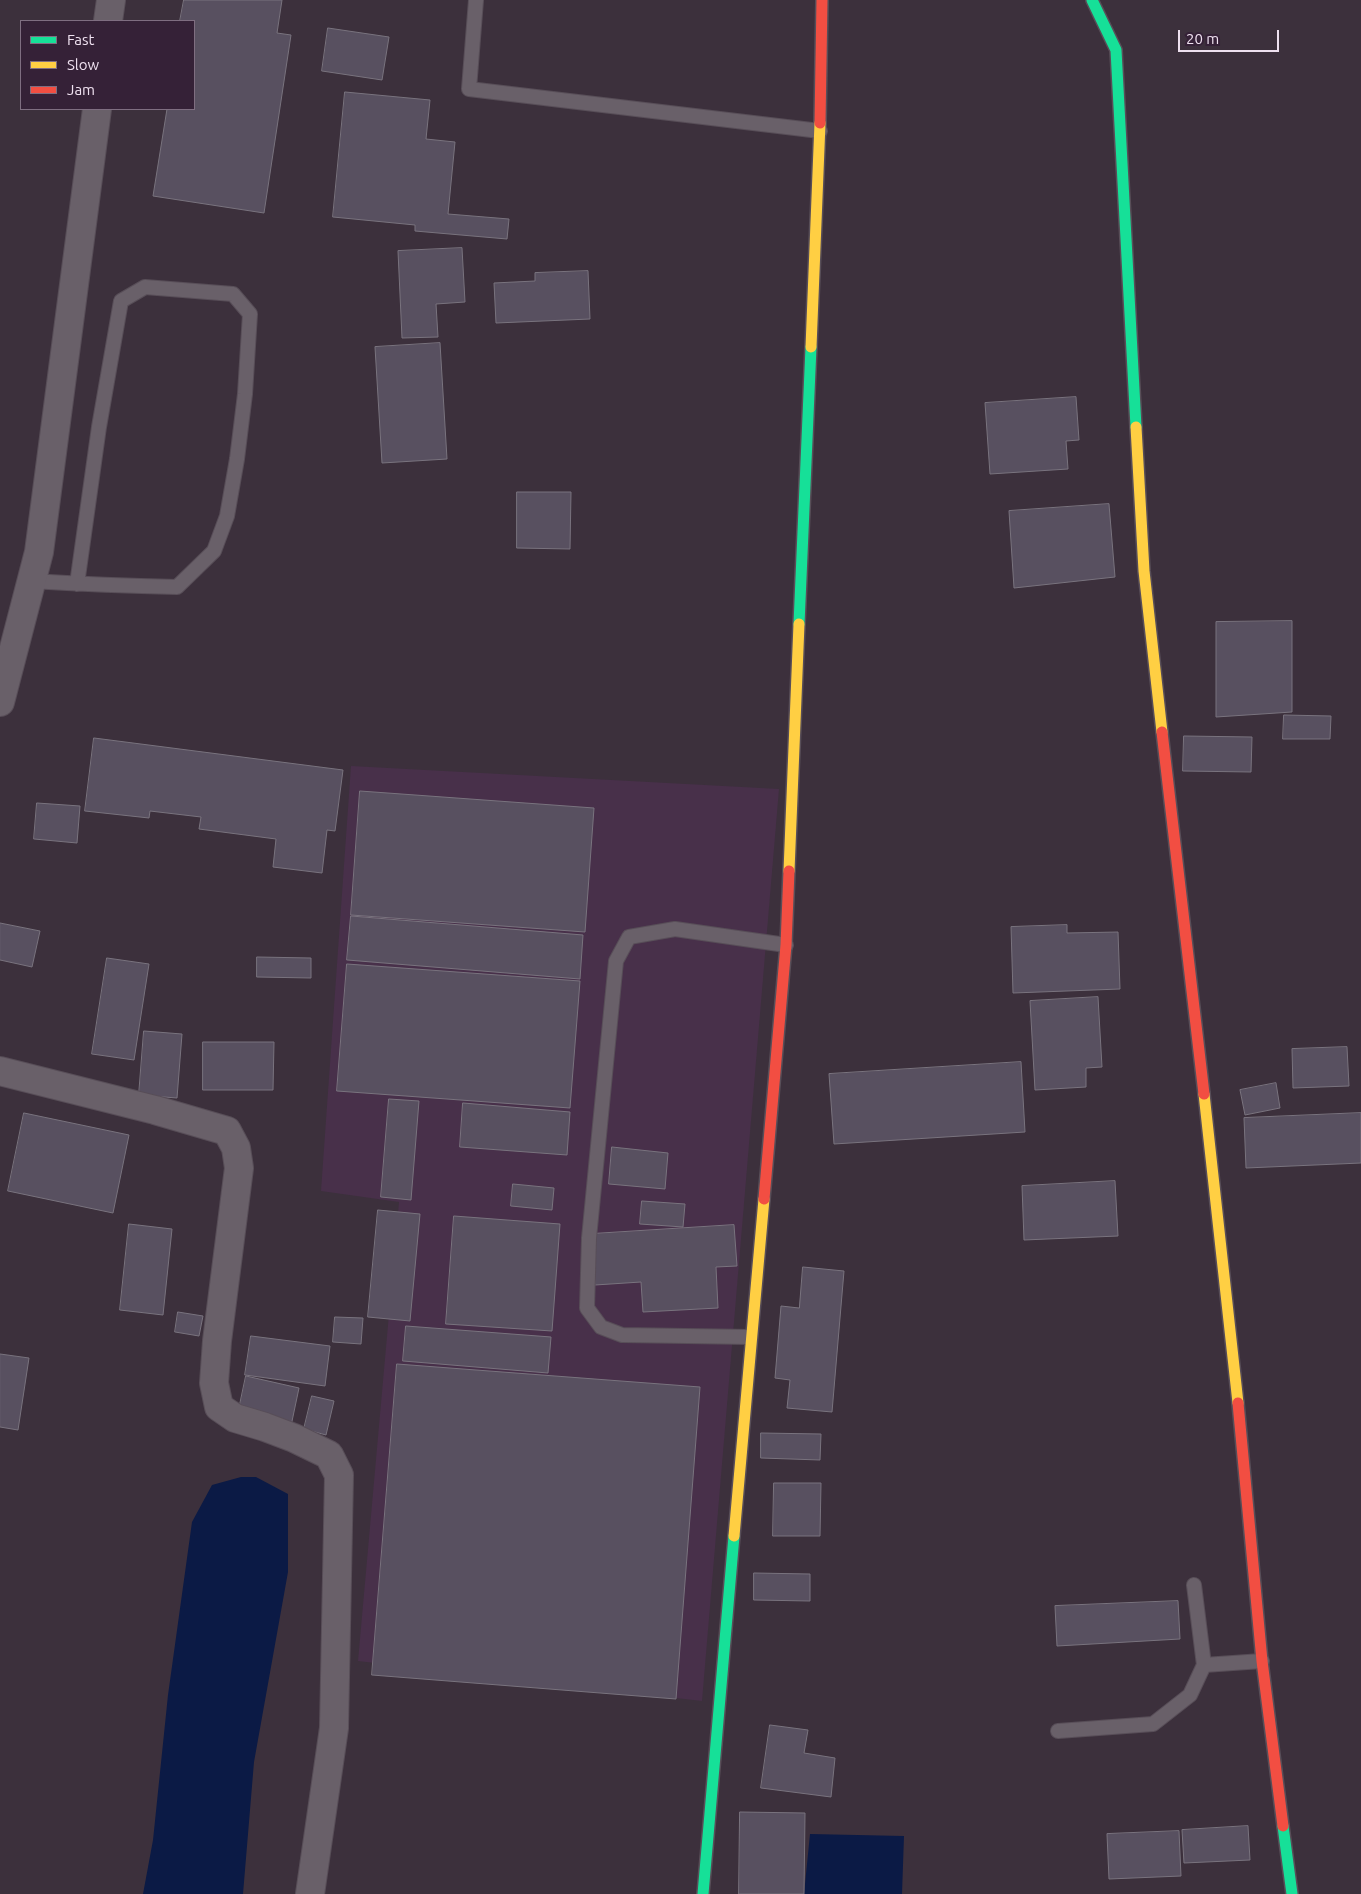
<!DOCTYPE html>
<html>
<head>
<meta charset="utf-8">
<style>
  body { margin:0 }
  #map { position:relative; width:1361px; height:1894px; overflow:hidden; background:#3c303c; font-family:Ubuntu,sans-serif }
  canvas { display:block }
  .legend { position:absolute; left:20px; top:20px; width:175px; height:90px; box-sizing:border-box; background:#352137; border:1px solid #7f6e81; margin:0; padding:6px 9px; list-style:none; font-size:15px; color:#efe1f0 }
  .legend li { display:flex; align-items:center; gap:10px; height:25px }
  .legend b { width:25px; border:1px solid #7f6e81 }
  .scale { position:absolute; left:1178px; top:30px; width:101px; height:22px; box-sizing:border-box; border:2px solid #efe1f0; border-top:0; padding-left:6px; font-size:15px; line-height:18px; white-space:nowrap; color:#efe1f0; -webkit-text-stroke:4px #352137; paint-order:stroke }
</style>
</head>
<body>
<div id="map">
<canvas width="1361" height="1894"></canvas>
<ul class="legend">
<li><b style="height:6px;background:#16e098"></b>Fast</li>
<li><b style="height:6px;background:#ffcf43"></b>Slow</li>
<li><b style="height:6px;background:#f24e42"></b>Jam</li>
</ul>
<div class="scale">20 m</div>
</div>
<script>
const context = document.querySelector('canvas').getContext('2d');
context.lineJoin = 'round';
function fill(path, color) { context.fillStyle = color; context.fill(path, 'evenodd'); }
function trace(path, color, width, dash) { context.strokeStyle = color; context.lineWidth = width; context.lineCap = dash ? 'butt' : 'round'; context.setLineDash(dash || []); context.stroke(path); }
fill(new Path2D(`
  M351,766L779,789L702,1701L358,1661L399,1202L321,1191Z`), '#48304a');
fill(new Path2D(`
  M241,1477H256L288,1494V1572L254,1762L243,1894H143L153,1840L168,1695L192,1522L212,1485Z
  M810,1834L904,1836L902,1894H804Z`), '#0b1a45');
const building = new Path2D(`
  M184,0H282L277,33L291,35L264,213L153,196L167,109H194V21H180Z
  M328,28L389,37L382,80L322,71Z
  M345,92L430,100L426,139L455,142L448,214L509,219L507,239L415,231V225L333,217Z
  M462,248L465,302L436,304L438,337L402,338L398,251Z
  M588,271L590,319L496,323L494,283L535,281V273Z
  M440,343L447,459L382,463L375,347Z
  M1076,397L1079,440L1066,441L1068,469L990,474L985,403Z
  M517,492H571L570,549L517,548Z
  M1109,504L1115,577L1014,588L1009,511Z
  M1292,621V712L1216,717V622Z
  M1284,715L1331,716L1330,739H1283Z
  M1184,736L1252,737L1251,772L1183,771Z
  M94,738L343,770L335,831L327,830L322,873L273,867L276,839L199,829L201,817L150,811L149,818L85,811Z
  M360,791L594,808L585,932L351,915Z
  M37,803L80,806L77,843L34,839Z
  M351,916L583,935L580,979L347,960Z
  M0,923L40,931L32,967L0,960Z
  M1067,925V933L1118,932L1120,989L1013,993L1011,927Z
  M257,957L311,958V978L257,977Z
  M107,958L149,964L134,1060L92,1054Z
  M347,964L580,981L570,1108L337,1091Z
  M1098,997L1102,1067L1086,1068V1087L1035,1090L1030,1001Z
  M144,1031L182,1034L177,1098L139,1095Z
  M203,1042H274L273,1090H203Z
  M1347,1047L1349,1086L1293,1088L1292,1049Z
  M1021,1062L1025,1132L834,1144L829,1074Z
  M1276,1083L1280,1108L1245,1115L1240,1090Z
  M389,1099L419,1101L411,1200L381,1197Z
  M463,1103L570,1112L567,1155L460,1147Z
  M24,1113L129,1135L113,1213L8,1191Z
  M1361,1113V1163L1246,1168L1244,1118Z
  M612,1147L668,1153L665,1189L609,1184Z
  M1115,1181L1118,1236L1024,1240L1022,1186Z
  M513,1184L554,1188L552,1210L511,1206Z
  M642,1201L685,1204L683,1227L640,1224Z
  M378,1210L420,1214L410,1321L368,1317Z
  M454,1216L560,1224L552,1331L446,1324Z
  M129,1224L172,1229L163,1315L120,1310Z
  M734,1225L737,1266L716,1267L718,1308L643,1312L641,1282L595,1285L592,1234Z
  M803,1267L844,1271L832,1412L787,1408L790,1380L775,1378L781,1306L799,1308Z
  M178,1312L203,1316L199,1336L175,1332Z
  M335,1317L363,1318L361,1344L333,1342Z
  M406,1326L551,1337L548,1373L403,1361Z
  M251,1336L330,1346L325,1386L245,1375Z
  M0,1354L29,1358L18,1430L0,1427Z
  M397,1364L700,1387L676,1699L372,1675Z
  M246,1376L299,1388L291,1426L238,1414Z
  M312,1396L334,1401L326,1435L304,1429Z
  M761,1433L821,1434L820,1460L761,1458Z
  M774,1483H821L820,1536H773Z
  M754,1573L810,1574V1601L754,1600Z
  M1178,1601L1180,1639L1057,1646L1055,1606Z
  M770,1725L808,1730L804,1753L835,1758L831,1797L761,1788Z
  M740,1812L805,1813L804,1894H739Z
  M1248,1826L1250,1860L1184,1863L1182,1830Z
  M1179,1831L1181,1876L1109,1879L1107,1834Z`);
fill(building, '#585060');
trace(building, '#79737e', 1);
const lane = new Path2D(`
  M476,0L469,89L820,131
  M31,581C80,584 128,586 177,587L214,551L227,516L237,459L245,394L250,314L233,294L145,287L121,301L99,427L77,584
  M750,1337L622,1335L601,1327L587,1308L589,1238L616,961L629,937L675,929L786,945
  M1204,1665L1262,1661
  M1058,1731L1153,1724L1190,1695L1204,1665L1194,1585`);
const street = new Path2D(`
  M108,21L111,0
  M0,702L39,552L97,109
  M0,1071L155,1110L227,1131L236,1148L239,1168L217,1341L214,1383L219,1407L235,1418L265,1427L294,1438L329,1455L339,1475L334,1728L310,1894`);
const fast = new Path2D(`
  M1092,0L1116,50L1136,427
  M799,624L811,347
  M1283,1826L1292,1894
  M703,1894L734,1536`);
const slow = new Path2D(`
  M811,347L820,123
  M1136,427L1144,571L1162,732
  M789,871L799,624
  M1204,1094L1238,1403
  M734,1536L764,1199`);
const jam = new Path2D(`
  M820,123L822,0
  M1162,732L1204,1094
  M764,1199L786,945L789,871
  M1238,1403L1262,1661L1283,1826`);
trace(lane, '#584e58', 16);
trace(street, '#584e58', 30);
trace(fast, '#584e58', 14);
trace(slow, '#584e58', 14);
trace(jam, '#584e58', 14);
trace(lane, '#696069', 14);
trace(street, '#696069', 28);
trace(fast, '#16e098', 11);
trace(slow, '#ffcf43', 11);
trace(jam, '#f24e42', 11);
</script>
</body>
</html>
